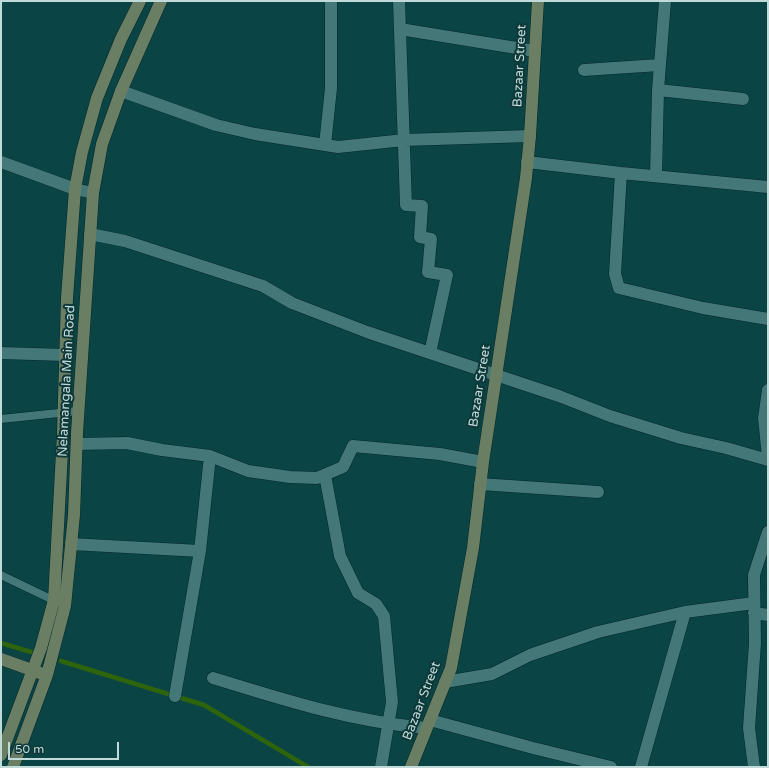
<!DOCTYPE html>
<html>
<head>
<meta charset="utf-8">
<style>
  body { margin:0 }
  #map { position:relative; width:769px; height:768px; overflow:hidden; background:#0b4445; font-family:"Varela Round",sans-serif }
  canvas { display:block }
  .frame { position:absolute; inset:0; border:2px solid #c0dada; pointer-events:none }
  .scale { position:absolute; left:8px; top:742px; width:111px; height:18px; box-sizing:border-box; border:2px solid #c0dada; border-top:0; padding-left:5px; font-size:12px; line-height:14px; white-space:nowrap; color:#c0dada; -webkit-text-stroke:3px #0f3838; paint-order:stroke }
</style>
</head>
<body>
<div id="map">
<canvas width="769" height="768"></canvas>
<div class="frame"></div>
<div class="scale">50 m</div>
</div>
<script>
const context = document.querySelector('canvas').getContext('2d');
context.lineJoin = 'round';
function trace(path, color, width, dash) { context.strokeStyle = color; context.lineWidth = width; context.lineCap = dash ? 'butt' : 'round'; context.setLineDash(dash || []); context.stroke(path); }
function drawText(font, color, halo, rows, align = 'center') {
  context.font = font + ' "Varela Round",sans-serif'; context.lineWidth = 4; context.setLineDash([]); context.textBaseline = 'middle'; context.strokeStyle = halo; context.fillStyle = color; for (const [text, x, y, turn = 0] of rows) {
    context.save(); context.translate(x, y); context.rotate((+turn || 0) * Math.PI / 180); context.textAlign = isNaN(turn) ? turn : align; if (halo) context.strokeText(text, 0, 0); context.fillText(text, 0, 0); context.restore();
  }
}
trace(new Path2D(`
  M1,643L31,652
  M61,661L204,705L308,767`), '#2e640c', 4.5);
const lane = new Path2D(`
  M1,419L78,411
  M1,575L57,602`);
const street = new Path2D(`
  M399,1L406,205L422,206L420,237L431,239L428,272L447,275L430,353
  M400,29L535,51
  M584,70L659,65
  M658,90L743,99
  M121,91L216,125L255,134L338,147L404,140L530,136
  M325,145L331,88V1
  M1,162L75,189L93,193
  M527,162L621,173
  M656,176L658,90L665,1
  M768,187L621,173L615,274L619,288L703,308L768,319
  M90,234L125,241L263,286L292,303L367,332L559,396L610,416L681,438L726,448L768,460
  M1,353L65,355
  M768,390L764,418L768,457
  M77,444L127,443L162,450L210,456L248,471L290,477L317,478L343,467L353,446L440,454L483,462
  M325,475L340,556L358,593L376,604L384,616L392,702L381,767
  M480,484L598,492
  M71,544L200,551L210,456
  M754,613L768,615
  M213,678C284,700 353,722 426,728
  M445,682L492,674L530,655L598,632L685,612L754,603
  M175,696L200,551
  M430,720L533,748L611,767
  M641,767L685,612
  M754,767L749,728L755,643L754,575L768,532`);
const secondary = new Path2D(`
  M1,659L40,673
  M1,755L41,648L54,600L63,434L67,298L75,189L82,152L97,98L121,39L140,1
  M13,767L47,675L65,606L74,515L77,433L93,193L102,144L121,91L161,1
  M411,767L451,668L473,548L483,462L526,178L530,136L538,1`);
trace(lane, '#002829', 9);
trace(street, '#002829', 13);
trace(secondary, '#002829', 13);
trace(lane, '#447778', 8);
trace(street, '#447778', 12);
trace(secondary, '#6a7e64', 12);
drawText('13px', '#c0dada', '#0f3838', [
  ["Bazaar Street",520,66,-87],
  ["Nelamangala Main Road",67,381,-87],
  ["Bazaar Street",480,386,-81],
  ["Bazaar Street",422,701,-69]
]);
</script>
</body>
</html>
